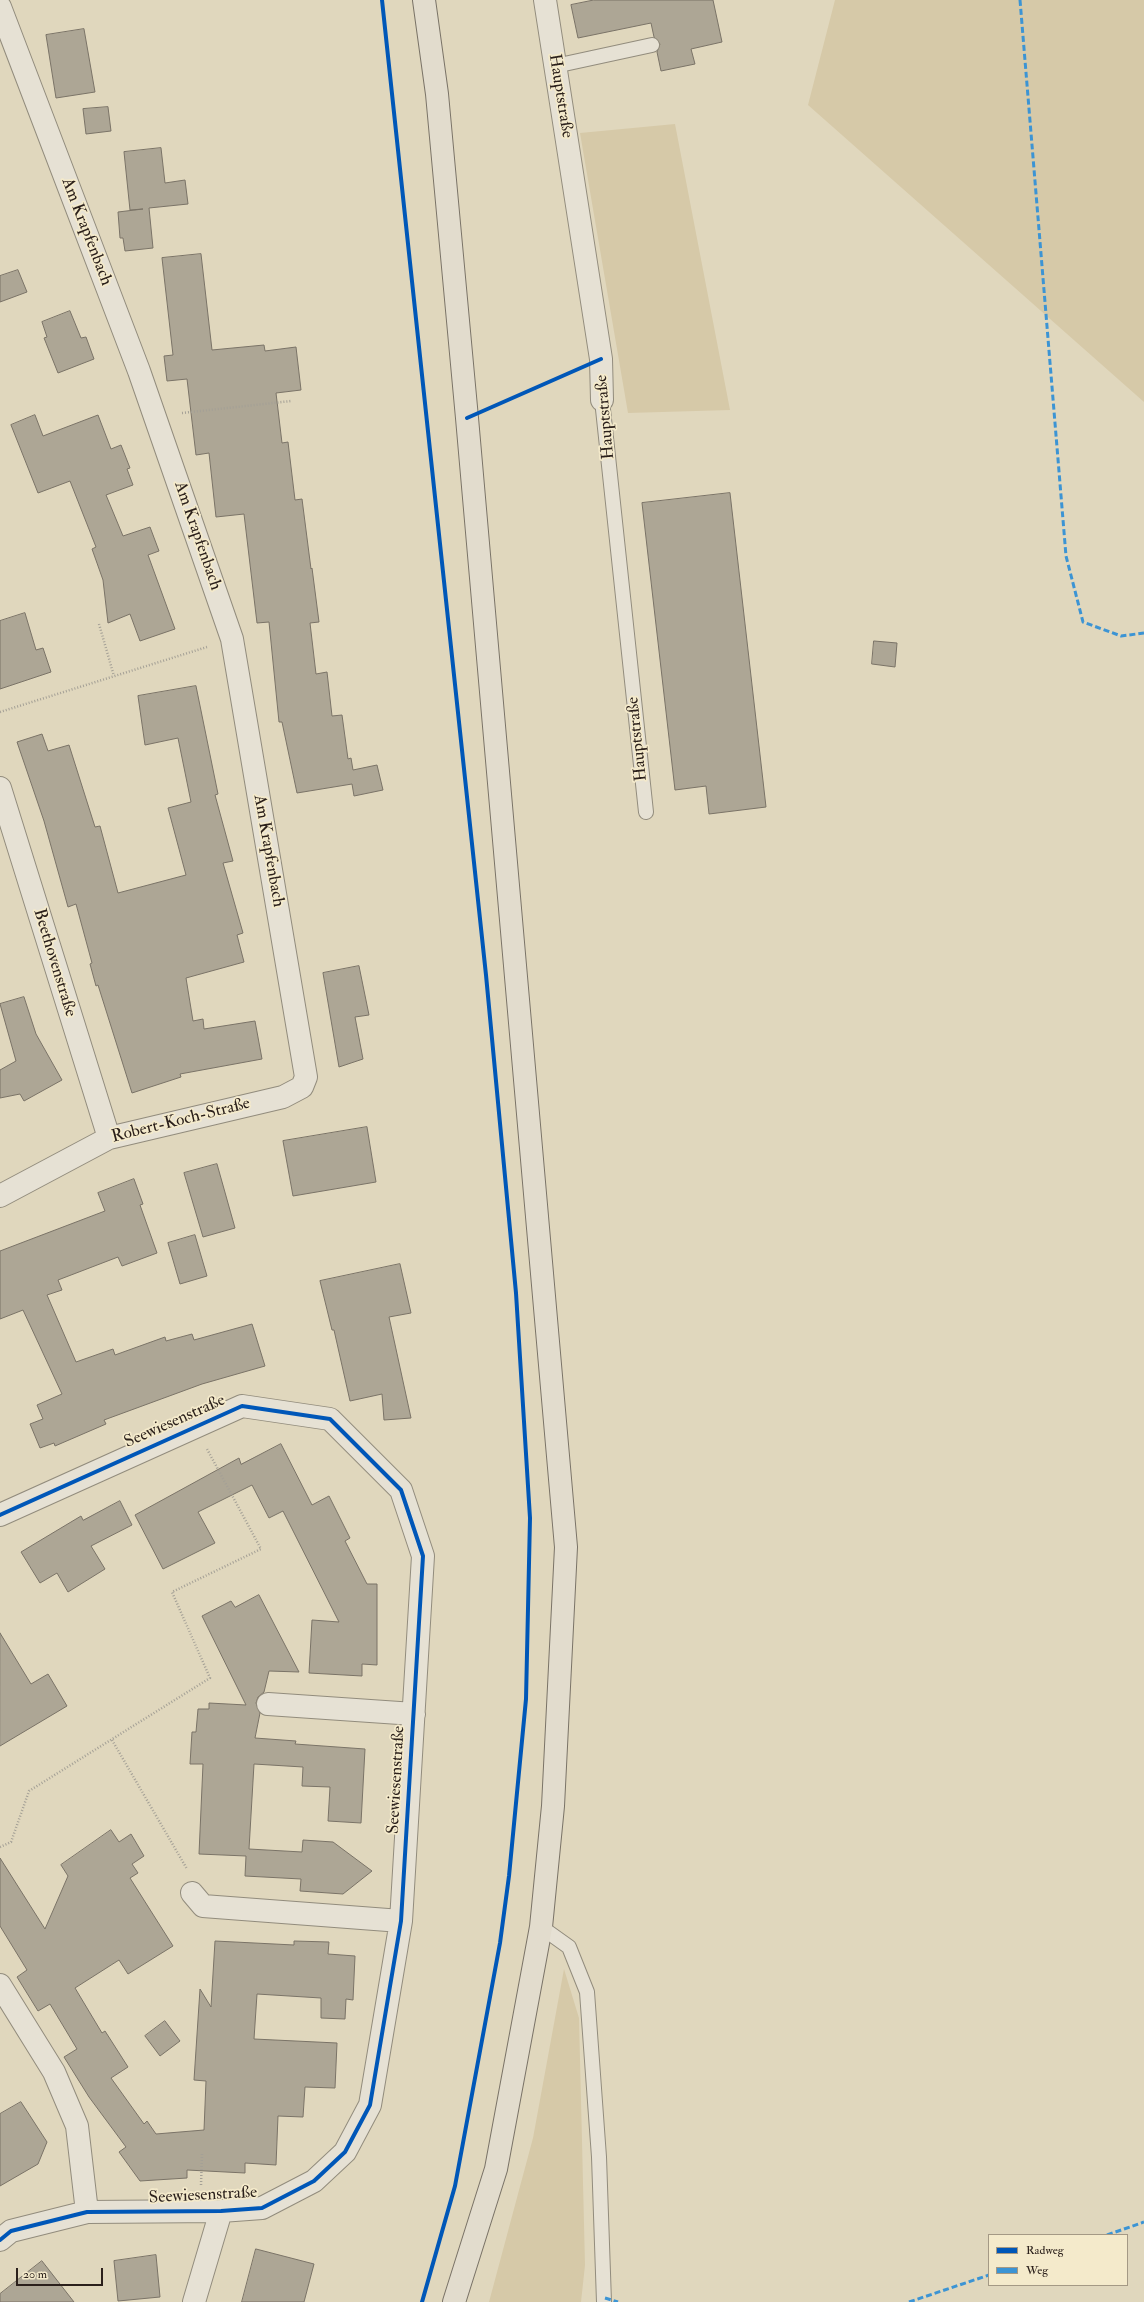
<!DOCTYPE html>
<html>
<head>
<meta charset="utf-8">
<style>
  body { margin:0 }
  #map { position:relative; width:1144px; height:2302px; overflow:hidden; background:#e0d7bd; font-family:"IM FELL Double Pica",serif }
  canvas { display:block }
  .legend { position:absolute; left:988px; top:2234px; width:140px; height:52px; box-sizing:border-box; background:#f4eacb; border:1px solid #a49985; margin:0; padding:5px 7px; list-style:none; font-size:12px; color:#2b201b }
  .legend li { display:flex; align-items:center; gap:8px; height:20px }
  .legend b { width:20px; border:1px solid #a49985 }
  .scale { position:absolute; left:16px; top:2268px; width:87px; height:18px; box-sizing:border-box; border:2px solid #2b201b; border-top:0; padding-left:5px; font-size:12px; line-height:14px; white-space:nowrap; color:#2b201b; -webkit-text-stroke:3px #f4eacb; paint-order:stroke }
</style>
</head>
<body>
<div id="map">
<canvas width="1144" height="2302"></canvas>
<ul class="legend">
<li><b style="height:5px;background:#0057b8"></b>Radweg</li>
<li><b style="height:5px;background:#3c94d4"></b>Weg</li>
</ul>
<div class="scale">20 m</div>
</div>
<script>
const context = document.querySelector('canvas').getContext('2d');
context.lineJoin = 'round';
function fill(path, color) { context.fillStyle = color; context.fill(path, 'evenodd'); }
function trace(path, color, width, dash) { context.strokeStyle = color; context.lineWidth = width; context.lineCap = dash ? 'butt' : 'round'; context.setLineDash(dash || []); context.stroke(path); }
function drawText(font, color, halo, rows, align = 'center') {
  context.font = font + ' "IM FELL Double Pica",serif'; context.lineWidth = 3.5; context.setLineDash([]); context.textBaseline = 'middle'; context.strokeStyle = halo; context.fillStyle = color; for (const [text, x, y, turn = 0] of rows) {
    context.save(); context.translate(x, y); context.rotate((+turn || 0) * Math.PI / 180); context.textAlign = isNaN(turn) ? turn : align; if (halo) context.strokeText(text, 0, 0); context.fillText(text, 0, 0); context.restore();
  }
}
fill(new Path2D(`
  M835,0H1144V402L808,105Z
  M675,124L730,410L628,413L580,133Z
  M564,1969L579,2018L585,2265L581,2302H489L533,2138Z`), '#d6c9a8');
const building = new Path2D(`
  M594,0H713L722,42L691,49L695,64L661,71L657,52L660,44L654,37L651,23L578,38L571,5Z
  M84,29L95,92L56,98L46,35Z
  M108,107L111,131L86,134L83,109Z
  M161,148L165,183L185,180L188,204L149,208L153,248L125,251L123,238H120L118,212L143,209L130,210L124,152Z
  M201,254L212,350L264,345L265,351L296,347L301,390L276,393L282,443L288,442L295,500L302,499L311,569L312,568L319,622L310,623L316,674L327,672L332,716L342,715L348,759L351,758L353,770L377,765L383,790L354,796L352,784L297,793L282,722H279L269,622L257,623L244,514L216,517L209,453L196,455L187,379L167,381L164,356L173,355L162,258Z
  M18,270L27,292L0,302V276Z
  M70,311L81,338L86,337L94,359L58,373L44,338L47,337L42,322Z
  M35,415L43,436L98,415L111,449L121,445L130,468L127,469L133,485L106,495L123,536L150,527L159,551L148,555L175,629L140,641L130,614L108,623L103,580L92,549L96,547L70,481L38,493L11,425Z
  M730,493L766,807L709,814L706,786L675,790L642,503Z
  M25,613L36,650L43,648L51,672L0,689V621Z
  M874,641L897,643L895,667L872,664Z
  M196,686L218,794L215,795L233,861L223,863L243,933L237,935L244,962L186,978L193,1021L203,1019L204,1029L255,1021L262,1059L180,1074L181,1077L132,1093L98,985L96,986L90,964L92,963L76,904L68,907L44,821L17,742L42,734L48,751L69,745L95,827L100,826L118,893L186,875L168,808L191,802L178,738L145,745L138,696Z
  M359,966L369,1015L355,1017L363,1059L339,1067L323,973Z
  M24,997L36,1034L62,1080L24,1101L20,1094L0,1098V1070L16,1061L0,1004Z
  M367,1127L376,1182L293,1196L283,1141Z
  M217,1164L235,1228L203,1237L184,1173Z
  M134,1179L143,1204L140,1205L157,1253L122,1266L118,1257L58,1280L62,1290L47,1295L76,1362L113,1349L115,1355L165,1337L166,1341L192,1334L194,1340L252,1324L265,1366L202,1384L104,1420L106,1424L55,1446L54,1443L40,1448L30,1424L43,1419L37,1405L62,1394L23,1310L0,1319V1251L105,1211L98,1193Z
  M195,1235L207,1276L180,1284L168,1243Z
  M400,1264L411,1313L389,1317L411,1418L384,1420L382,1394L350,1401L334,1330H332L320,1281Z
  M281,1444L312,1505L329,1496L350,1538L345,1541L367,1584H377V1665L362,1664V1676L309,1673L312,1620L339,1622L283,1511L269,1518L252,1485L198,1512L215,1543L163,1569L135,1515L239,1458L241,1464Z
  M120,1501L132,1525L91,1546L105,1569L68,1592L57,1573L40,1583L21,1552L81,1516L83,1520Z
  M259,1595L299,1672L269,1671L264,1692L258,1697L256,1703L260,1713L255,1738L296,1741L295,1744L365,1749L361,1823L328,1821L330,1787L302,1786L303,1767L254,1764L249,1849L302,1852L303,1840L333,1842L372,1871L343,1894L300,1891L301,1879L245,1876L246,1856L199,1854L203,1764H190L192,1732H196L198,1709H209V1703L246,1705L202,1616L231,1601L235,1607Z
  M0,1633L31,1684L48,1674L67,1706L0,1746Z
  M111,1830L119,1842L131,1834L144,1856L132,1864L138,1873L130,1878L173,1946L128,1974L119,1960L75,1988L102,2033L105,2031L128,2067L111,2078L144,2124L147,2121L156,2134L204,2130L206,2081L194,2080L200,1989L211,2007L215,1941L294,1945V1941L329,1942L328,1954L355,1956L353,2000L346,1999L345,2019L321,2018V1998L257,1994L254,2039L337,2043L335,2088L305,2087L303,2117L278,2116L276,2165L245,2163V2173L187,2170V2178L140,2181L119,2152L126,2147L89,2097L64,2057L77,2049L50,2004L38,2011L17,1977L27,1970L0,1926V1858L45,1929L68,1876L61,1865Z
  M165,2021L180,2041L160,2056L145,2036Z
  M21,2102L47,2142L38,2164L0,2186V2114Z
  M256,2249L314,2264L304,2302H242Z
  M156,2255L160,2297L118,2301L114,2261Z
  M42,2261L74,2302H0V2294Z`);
fill(building, '#ada695');
trace(building, '#7a7367', 1);
const lane = new Path2D(`
  M555,66L652,45
  M602,400L646,812
  M541,1927L569,1947L587,1992L599,2157L604,2302`);
const street = new Path2D(`
  M545,0L601,359L602,400
  M0,7L139,371L232,639L306,1077L302,1087L283,1097L109,1138L0,1196
  M0,788L109,1138
  M0,1515L242,1406L330,1419L401,1490L423,1556L401,1921L370,2105L345,2152L314,2181L262,2208L221,2211L87,2212L11,2231L0,2240
  M268,1704L414,1714
  M192,1893L203,1906L401,1921
  M0,1985L54,2072L77,2126L87,2212
  M194,2302L221,2211`);
const primary = new Path2D(`
  M424,0L437,94L467,418L566,1547L553,1806L541,1927L496,2169L454,2302`);
trace(lane, '#928c7d', 16);
trace(street, '#928c7d', 24);
trace(primary, '#7a7367', 24);
trace(new Path2D(`
  M182,413L291,401
  M99,624L114,676
  M0,712L207,647
  M112,1740L187,1869
  M0,1847L11,1842L29,1791L210,1678L172,1592L261,1549L207,1449
  M201,2185L202,2153`), '#a4a096', 2.5, [1, 2]);
trace(lane, '#e6e1d4', 14);
trace(street, '#e6e1d4', 22);
trace(primary, '#e2dccd', 22);
trace(new Path2D(`
  M1020,0L1066,556L1083,622L1121,636L1144,633
  M1107,2235L1144,2222
  M605,2298L618,2302
  M909,2302L989,2275`), '#3c94d4', 3, [6, 3]);
trace(new Path2D(`
  M382,0L486,975L516,1293L530,1518L526,1699L509,1876L500,1943L455,2186L422,2302
  M467,418L601,359
  M0,1515L242,1406L330,1419L401,1490L423,1556L401,1921L370,2105L345,2152L314,2181L262,2208L221,2211L87,2212L11,2231L0,2240`), '#0057b8', 4);
drawText('17px', '#2b201b', '#f4eacb', [
  ["Hauptstraße",560,96,81],
  ["Am Krapfenbach",86,232,69],
  ["Hauptstraße",606,417,-95],
  ["Am Krapfenbach",197,536,71],
  ["Hauptstraße",638,739,-96],
  ["Am Krapfenbach",268,851,80],
  ["Beethovenstraße",54,963,73],
  ["Robert-Koch-Straße",181,1121,-14],
  ["Seewiesenstraße",175,1422,-24],
  ["Seewiesenstraße",397,1780,-87],
  ["Seewiesenstraße",203,2196,-3]
]);
</script>
</body>
</html>
